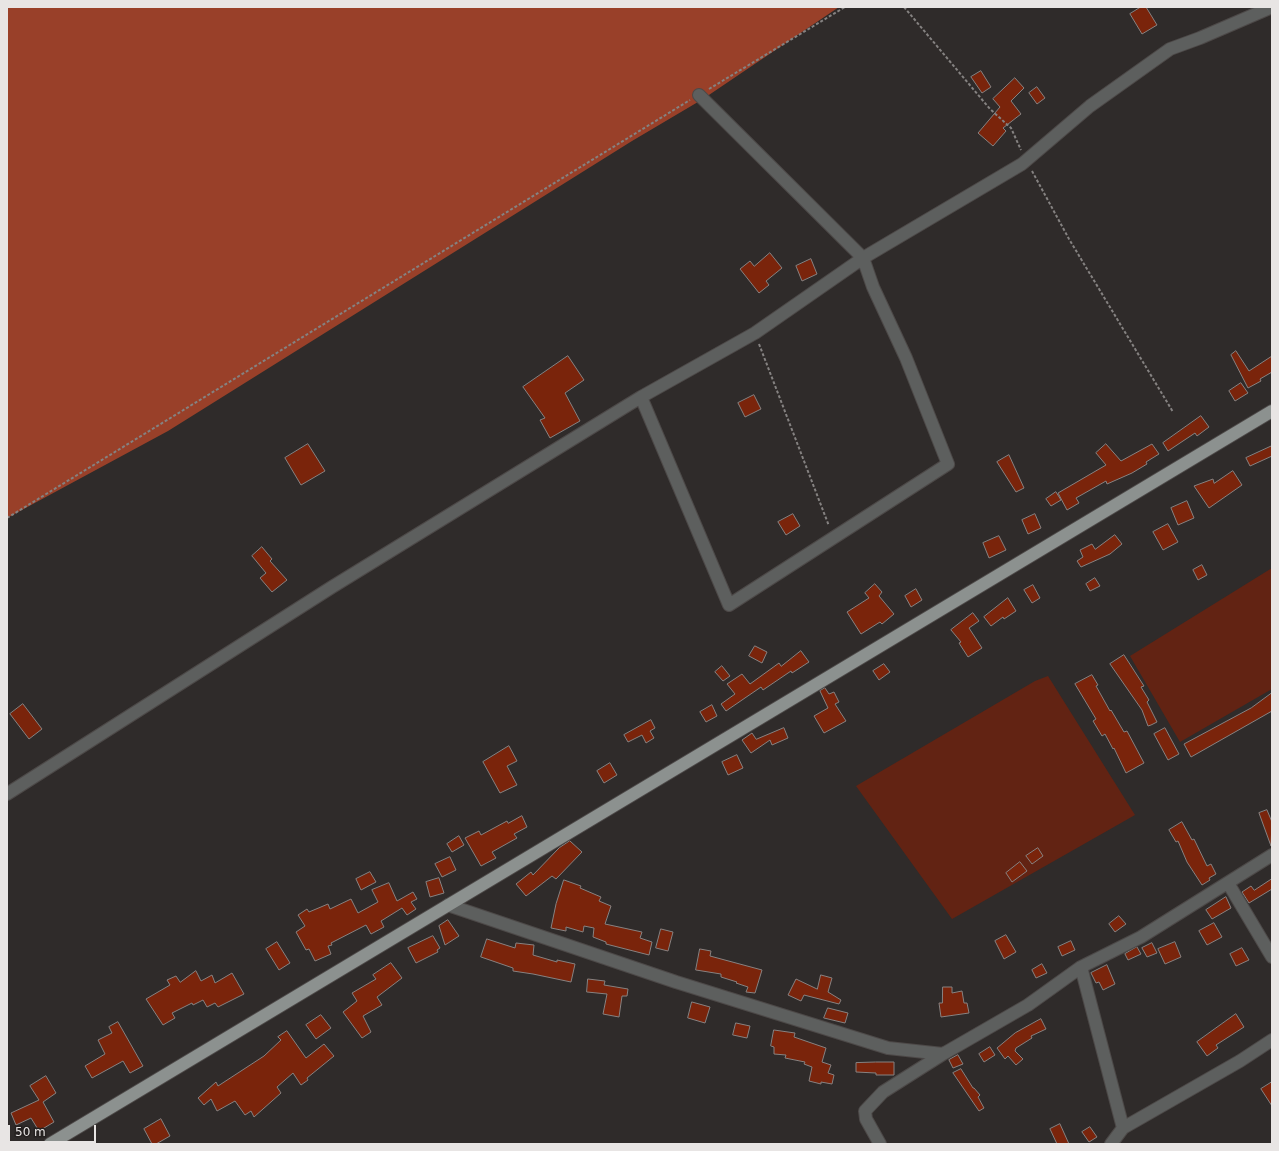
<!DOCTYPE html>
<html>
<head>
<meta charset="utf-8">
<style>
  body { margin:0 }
  #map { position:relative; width:1279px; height:1151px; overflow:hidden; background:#2f2b2a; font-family:"DejaVu Sans",sans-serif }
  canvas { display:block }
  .frame { position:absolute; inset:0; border:8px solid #e8e5e4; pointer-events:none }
  .scale { position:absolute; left:8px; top:1125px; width:88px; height:18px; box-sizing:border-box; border:2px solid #e8e5e4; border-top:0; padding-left:5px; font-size:12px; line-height:14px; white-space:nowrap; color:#e8e5e4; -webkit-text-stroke:3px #252120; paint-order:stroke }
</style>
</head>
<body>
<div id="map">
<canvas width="1279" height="1151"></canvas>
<div class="frame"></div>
<div class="scale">50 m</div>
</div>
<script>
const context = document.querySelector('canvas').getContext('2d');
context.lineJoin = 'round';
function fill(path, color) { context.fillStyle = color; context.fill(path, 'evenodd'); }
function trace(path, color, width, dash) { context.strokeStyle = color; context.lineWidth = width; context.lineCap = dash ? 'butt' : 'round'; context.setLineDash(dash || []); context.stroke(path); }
fill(new Path2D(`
  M1272,568V689L1180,742L1130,656Z
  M1048,676L1135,815L952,919L856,786L1035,681Z`), '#622313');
fill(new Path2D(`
  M7,7H839L703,99L632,141L168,431L7,518Z`), '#994029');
const building = new Path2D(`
  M1141,7H1146L1157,25L1142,34L1130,14Z
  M981,71L991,87L982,93L971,77Z
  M1015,78L1024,88L1011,101L1021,114L1003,128L1006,131L993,146L978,133L1000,107L993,99Z
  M1037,87L1045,98L1037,104L1029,93Z
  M770,253L782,268L766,281L769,285L759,293L740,269L750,261L754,266Z
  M811,259L817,274L802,281L796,266Z
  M1236,351L1249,371L1272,356V372L1260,379L1261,381L1248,388L1231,355Z
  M568,356L584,380L565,393L580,421L550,438L540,420L545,418L523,387Z
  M1241,383L1248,393L1235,401L1229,391Z
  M754,395L761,409L745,417L738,403Z
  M1201,416L1209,427L1197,436L1195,433L1168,451L1163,443Z
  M308,444L325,471L301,485L285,458Z
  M1106,444L1121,461L1152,444L1159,454L1146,462L1147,464L1132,473L1107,484L1106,481L1076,498L1079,503L1067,510L1058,493L1106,465L1096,453Z
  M1272,446V456L1250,466L1246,458Z
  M1009,455L1024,488L1016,492L997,462Z
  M1233,471L1242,485L1209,508L1194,486L1213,479L1214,483Z
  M1056,492L1061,500L1051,506L1046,499Z
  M1187,501L1194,518L1178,525L1171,508Z
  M793,514L800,526L786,535L778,522Z
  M1035,514L1041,528L1028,534L1022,520Z
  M1168,524L1178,542L1163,550L1153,532Z
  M1115,535L1122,544L1110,554L1081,567L1077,561L1083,557L1080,550L1092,544L1095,549Z
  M999,536L1006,550L989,558L983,543Z
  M262,547L272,559L270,561L287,580L272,592L260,578L266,573L252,556Z
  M1202,565L1207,575L1198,580L1193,570Z
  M1095,578L1100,586L1090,591L1086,584Z
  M875,584L882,592L879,596L894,614L882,624L880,622L861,634L847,612L869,598L865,593Z
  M1033,585L1040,598L1032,603L1024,590Z
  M916,589L922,600L911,607L905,596Z
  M1008,598L1016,611L1004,619L1003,617L991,626L984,617Z
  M973,613L979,621L969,628L982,648L968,657L959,643L961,642L951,630Z
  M755,646L767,652L762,663L749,656Z
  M801,651L809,662L792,673L791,671L763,690L761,687L726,711L721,704L735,694L727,684L742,674L750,684L779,663L781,666Z
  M1124,655L1144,686L1141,687L1149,700L1147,702L1157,722L1151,725L1148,726L1142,710L1110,664Z
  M884,664L890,672L879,680L873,671Z
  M722,666L730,676L723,681L715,672Z
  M1092,675L1098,685L1096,686L1110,711L1111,710L1124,732L1127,731L1144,763L1126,773L1114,748L1113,749L1105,734L1102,736L1093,721L1096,719L1075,684Z
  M825,688L829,694L834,692L839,702L835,704L846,721L824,733L814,716L828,708L820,691Z
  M1272,693V711L1191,757L1184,744L1251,708Z
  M23,704L42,729L29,739L10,714Z
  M712,705L717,716L706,722L700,712Z
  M651,720L655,728L650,731L654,738L646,743L642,735L628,742L624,735Z
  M784,728L788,738L772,745L770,740L751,753L742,740L752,733L756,739Z
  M1165,728L1179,754L1168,760L1154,734Z
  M509,746L517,761L507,766L517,785L500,793L483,762Z
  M737,755L743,768L728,775L722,762Z
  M610,763L617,775L604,783L597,771Z
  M1267,810L1272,822L1271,846L1259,813Z
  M522,816L527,827L514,834L517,838L492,852L496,858L481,866L465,838L479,831L481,835L507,821L508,823Z
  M1182,822L1192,840L1194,839L1207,866L1211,864L1216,874L1209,878L1210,880L1202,885L1187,862L1178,841L1176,842L1169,830Z
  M459,836L464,845L452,852L447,844Z
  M570,841L582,852L556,879L552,876L526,896L516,884L531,872L533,875L559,848Z
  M1038,848L1043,856L1032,864L1026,856Z
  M450,857L456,870L442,877L435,864Z
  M1020,862L1027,871L1012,882L1006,873Z
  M370,872L376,882L361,890L356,879Z
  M439,878L444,893L430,897L426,882Z
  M1272,879V889L1249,903L1242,892L1251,886L1254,890Z
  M564,880L581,886L580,888L601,897L599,901L611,906L605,924L642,932L640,938L652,942L649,955L606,944V942L593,937L594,928L584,926L583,932L566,927V931L551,928L556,904Z
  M389,883L397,901L413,892L417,899L411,902L416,909L407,915L402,908L381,921L384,927L371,934L366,925L331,943L332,945L328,946L331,954L315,961L309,949L306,950L296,932L305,926L298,915L307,909L309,912L328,904L330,909L351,899L358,913L378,902L372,890Z
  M1226,897L1231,908L1212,919L1206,910Z
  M1119,916L1126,924L1115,932L1109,924Z
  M448,920L459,936L445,945L439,926Z
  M1214,923L1222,937L1207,945L1199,931Z
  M661,929L673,932L668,951L656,948Z
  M1006,935L1016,952L1004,959L995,941Z
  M433,936L440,948L437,950L438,952L416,963L408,948Z
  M487,939L515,948L516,943L534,945L533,955L557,962V960L575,964L571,982L533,974L513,971V968L481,957Z
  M1071,941L1075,950L1062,956L1058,947Z
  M277,942L290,963L279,970L266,949Z
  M1175,942L1181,957L1165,964L1158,949Z
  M1152,943L1157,953L1147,957L1142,948Z
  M1137,947L1141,954L1128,960L1125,954Z
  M1242,948L1249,960L1236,966L1230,954Z
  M700,949L711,951L710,956L762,970L755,993L746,992L748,987L736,983L737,982L721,977V974L696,970Z
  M391,963L402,978L377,997L382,1005L363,1016L371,1032L362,1038L343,1012L357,1001L352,993L376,979L373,975Z
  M1042,964L1047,973L1036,978L1032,970Z
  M1107,965L1115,984L1103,990L1099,982L1096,983L1091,973Z
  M196,971L201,981L212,975L215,983L232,973L244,994L218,1007L215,1003L207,1007L203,1000L193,1005L192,1003L172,1013L175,1018L163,1025L146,999L170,985L167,980L176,976L180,982Z
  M821,975L832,978L828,992L841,1000L839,1004L804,995L801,1001L788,995L796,979L817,989Z
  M588,979L605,981L604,985L628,989L627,996H622L619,1017L603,1014L607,994L587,992Z
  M943,987H952V993L962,991L964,1003H967L969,1013L941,1017L939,1003H942Z
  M692,1002L710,1007L705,1023L688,1018Z
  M828,1008L848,1013L845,1023L824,1018Z
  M1236,1014L1244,1027L1216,1045L1218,1048L1207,1056L1197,1042Z
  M321,1015L331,1028L316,1039L306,1025Z
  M1041,1019L1046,1029L1031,1036L1032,1038L1016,1048L1015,1051L1023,1059L1016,1065L1008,1056L1005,1059L997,1048L1015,1033Z
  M118,1022L143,1066L130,1073L123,1061L92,1078L85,1066L105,1054L98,1040L112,1033L109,1027Z
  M736,1023L750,1026L747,1038L733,1035Z
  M774,1030L795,1033L794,1037L826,1048L822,1062L831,1065L828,1073L834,1075L832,1084L821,1082V1084L809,1081L812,1067L804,1064L805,1062L785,1058L786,1055L774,1054V1047L771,1046Z
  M287,1031L306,1058L324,1044L334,1056L307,1078L308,1080L301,1085L293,1073L277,1087L281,1093L254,1117L251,1111L245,1115L235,1101L217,1111L211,1099L204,1105L198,1098L216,1082L218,1086L264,1056L281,1040L278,1037Z
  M990,1047L995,1055L984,1062L979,1054Z
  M958,1055L963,1064L953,1068L949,1060Z
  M876,1062H894V1075H876V1073L856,1072V1063Z
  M961,1069L973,1088H974L980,1095L978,1097L984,1108L979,1111L953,1073Z
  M46,1076L56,1093L43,1102L54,1122L39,1131L31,1118L16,1125L11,1113L39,1100L30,1086Z
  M1272,1082V1106L1261,1089Z
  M161,1119L170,1136L156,1144H152L144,1129Z
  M1060,1124L1069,1144H1057L1050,1129Z
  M1090,1127L1097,1137L1089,1142L1082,1132Z`);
fill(building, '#7a240b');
trace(building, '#878281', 1);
const street = new Path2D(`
  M641,397L729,605L948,464L906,358L873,287L863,258L699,95
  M7,794L332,587L641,397L755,333L863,258L1022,164L1090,106L1170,49L1200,38L1272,7
  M1228,883L1272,957
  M448,905L676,982L888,1048L943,1054L1028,1005L1081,967L1141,937L1272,855
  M1081,967L1123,1128
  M880,1144L866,1119L865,1111L883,1092L943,1054
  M1111,1144L1123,1128L1240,1061L1272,1040`);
const primary = new Path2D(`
  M50,1144L1272,411`);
trace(street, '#4d4948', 14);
trace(primary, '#4d4948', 14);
trace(new Path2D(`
  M904,7L990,109L1011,128L1021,150
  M709,89L845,7
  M1032,171L1069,239L1173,412
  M759,344L829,526
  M7,518L690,100`), '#858281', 2, [3, 2]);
trace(street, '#5d5f5e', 12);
trace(primary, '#8c918f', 12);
</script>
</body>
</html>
